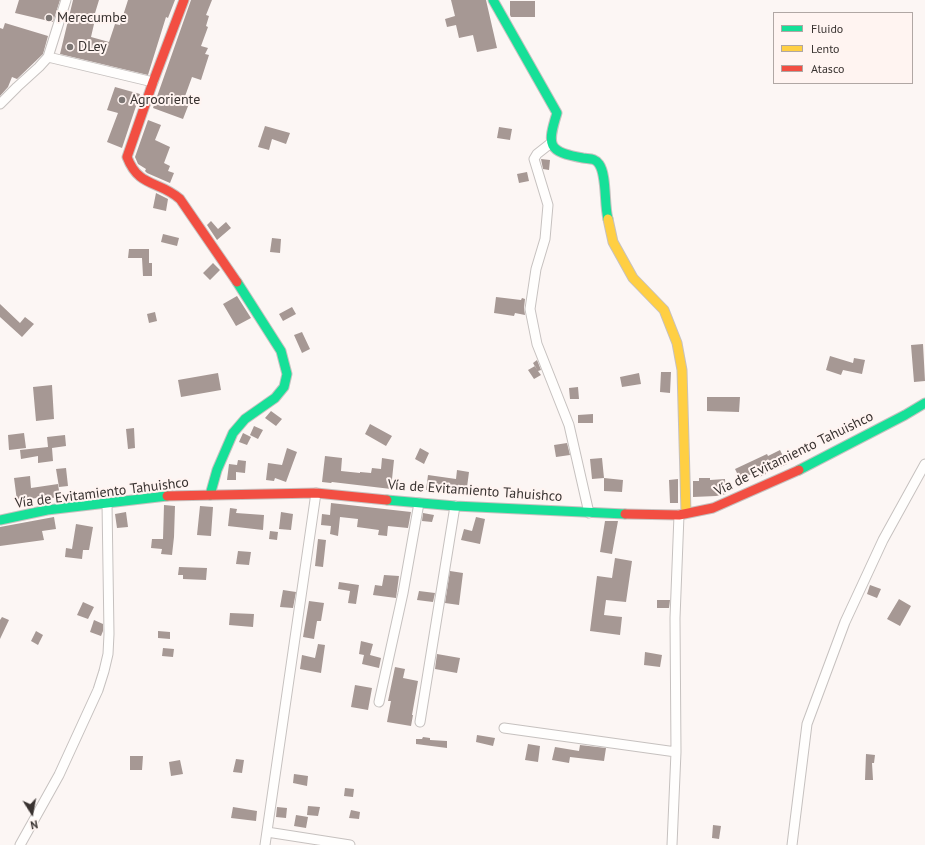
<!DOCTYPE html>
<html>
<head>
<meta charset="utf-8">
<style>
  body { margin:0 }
  #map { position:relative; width:925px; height:845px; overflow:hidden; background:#fcf6f4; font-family:"PT Sans",sans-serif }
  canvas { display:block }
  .legend { position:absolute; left:773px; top:12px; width:140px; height:72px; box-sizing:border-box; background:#fff4f1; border:1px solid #b0a7a4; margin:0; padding:5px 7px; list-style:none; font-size:12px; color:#393331 }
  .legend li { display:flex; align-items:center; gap:8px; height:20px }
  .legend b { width:20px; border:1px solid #b0a7a4 }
  .north { position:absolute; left:12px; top:793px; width:40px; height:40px; -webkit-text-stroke:3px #fff4f1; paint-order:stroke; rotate:169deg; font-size:11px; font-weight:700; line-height:16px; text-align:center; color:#393331 }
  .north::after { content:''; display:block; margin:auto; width:14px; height:18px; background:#393331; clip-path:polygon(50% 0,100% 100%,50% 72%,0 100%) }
</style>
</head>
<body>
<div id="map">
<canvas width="925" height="845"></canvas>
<ul class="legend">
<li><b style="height:5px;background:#16e098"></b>Fluido</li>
<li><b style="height:5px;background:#ffcf43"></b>Lento</li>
<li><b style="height:5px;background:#f24e42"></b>Atasco</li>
</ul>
<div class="north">N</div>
</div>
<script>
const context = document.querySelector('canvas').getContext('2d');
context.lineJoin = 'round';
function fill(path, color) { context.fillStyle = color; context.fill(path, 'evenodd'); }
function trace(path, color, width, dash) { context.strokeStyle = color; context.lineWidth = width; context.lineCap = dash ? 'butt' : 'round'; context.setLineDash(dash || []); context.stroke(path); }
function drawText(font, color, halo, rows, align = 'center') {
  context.font = font + ' "PT Sans",sans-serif'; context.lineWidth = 4; context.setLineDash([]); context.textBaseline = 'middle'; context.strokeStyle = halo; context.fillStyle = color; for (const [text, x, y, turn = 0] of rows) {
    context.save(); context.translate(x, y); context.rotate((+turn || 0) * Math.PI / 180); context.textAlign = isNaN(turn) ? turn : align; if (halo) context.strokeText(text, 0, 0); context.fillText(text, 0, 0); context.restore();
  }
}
fill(new Path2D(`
  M19,0H60L53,22L15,13Z
  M73,0H99L92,23L94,24L91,37L109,42L115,24L120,25L128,0H175L168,18L166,17L148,75L60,54Z
  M191,0H212L206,15L209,16L206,26L208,27L201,46L208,48L205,54L209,55L201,80L192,77L184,99L190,101L183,119L153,108Z
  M451,0H486L497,48L477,52L473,35L459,38L456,25L447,27L445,19L455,16Z
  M510,1H535V17H511L510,15Z
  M5,23L48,36L43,54L17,79L12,77L8,87L0,96V28L3,29Z
  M115,87L140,94L122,148L107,142L118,113L107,110Z
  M148,120L161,125L155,140L170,147L164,163L170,166L168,171L174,173L170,183L147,173L145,171L146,169L138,164L135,157Z
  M265,126L290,133L286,144L272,139L269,150L258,147Z
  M499,127L512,129L510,140L497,138Z
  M541,159L550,160L549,170L543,169Z
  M527,172L529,181L519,183L517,174Z
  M156,193L168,199L166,211L153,208Z
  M211,221L218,229L226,222L231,228L217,240L207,225Z
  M163,234L179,238L177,246L161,242Z
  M272,238L281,239L280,253L270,252Z
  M129,249H149V263H152V276H143L142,258H128Z
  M213,263L220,270L210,280L203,273Z
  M237,296L251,318L236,326L223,304Z
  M496,297L521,300L522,298L525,299L524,308L525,315L515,313L514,316L494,313Z
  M0,304L20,323L25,317L34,324L22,337L0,317Z
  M292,307L296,314L283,321L279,314Z
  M155,312L157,321L149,323L147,314Z
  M302,332L310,349L302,353L294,335Z
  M923,344L925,381L914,382L911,345Z
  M830,356L853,363L854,358L865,360L862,374L843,370L841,375L826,370Z
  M537,360L541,370L538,371L541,375L534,379L528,370L535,366L537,370L533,363Z
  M661,372H671L670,393L660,392Z
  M218,373L221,390L181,397L178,380Z
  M639,373L641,384L622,387L620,377Z
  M52,385L54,419L36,421L33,387Z
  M578,387L579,399H570L569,388Z
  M707,397H740L739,412L707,411Z
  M271,411L282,419L276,426L265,418Z
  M593,414V423H578V415Z
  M370,424L392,436L386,446L365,434Z
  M254,426L263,430L258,439L250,435Z
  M134,428L135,448L128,449L126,429Z
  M24,433L26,448L9,450L8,435Z
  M243,433L251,437L247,445L239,442Z
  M65,435L66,446L52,448L53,461L38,463V456L21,459L20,450L48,447L47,437Z
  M567,443L570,455L556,457L554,445Z
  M287,448L297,452L286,482L275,478L274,481L266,480L268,463L282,465Z
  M420,448L429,453L424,464L415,459Z
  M780,450L787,464L780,467L778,464L765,471L766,474L757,478L754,473L740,479L735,469L767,454L768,456Z
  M325,456L342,458L341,471L360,473V472L371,473L372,468L381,469L382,458L394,460L391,489L332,482L331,483L322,482Z
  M602,458L604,478L592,479L590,459Z
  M238,460L246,461L245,473L236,472V480H227L229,464L237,465Z
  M66,468L68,486L59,487L56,469Z
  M457,470L469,472L466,495L426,490L428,475L456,479Z
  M30,476L31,488L58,484L60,497L43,499V497L17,501L14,478Z
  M604,478L623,480L622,492L604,491Z
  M699,478H710V480L725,479L726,494L716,496L693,497V481H699Z
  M678,479V503H670L669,480Z
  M331,503L411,512L408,528L388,526L387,536L378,535L379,530L357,527L358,519L340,517L338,536L330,534L331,526L321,525L322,514L330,515Z
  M164,505L175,506L174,537L172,555L161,554L162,549L151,548L152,539H163Z
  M200,506L213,507L211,536L197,535Z
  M230,508L237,509L236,513L264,515L263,530L228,526Z
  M126,512L128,527L117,528L115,514Z
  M281,512L293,514L291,530L279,529Z
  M423,513L434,515L432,522L422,521Z
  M54,517L56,529L42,531L44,540L0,546V527Z
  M476,517L485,519L480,544L461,540L464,529L472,531Z
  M605,521H618L612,554L600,552Z
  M76,524L93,527L89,550H83L82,559L65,557L66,548L72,549Z
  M270,531L278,532L277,540L269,539Z
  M318,539L326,540L323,567L315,566Z
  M238,551L251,552L249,565L236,564Z
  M615,558L632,561L626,602L606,600L604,615L622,617L620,635L590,631L597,576L612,578Z
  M179,567L207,568L206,580L183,579V575H178Z
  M450,571L463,573L459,605L445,603Z
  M384,575L399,576L396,598L373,595L375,585L382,586Z
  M339,582L359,585L356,604L348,603L350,591L338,589Z
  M870,585L881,589L877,598L867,594Z
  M283,590L296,592L293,608L280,607Z
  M419,591L435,593L433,602L417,600Z
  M899,599L911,606L900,626L887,619Z
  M657,600H670L669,608H657Z
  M309,601L324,603L321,621H317L314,639L303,637Z
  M83,602L94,607L88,619L77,615Z
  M230,613L254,614L253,627L229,625Z
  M2,617L9,620L0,639V620Z
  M94,620L103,624V631L101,636L90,632Z
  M36,631L43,635L38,645L31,641Z
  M158,631L170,632V639L158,638Z
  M361,641L373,644L370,655L381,658L379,668L362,664L364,655L359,654Z
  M318,644L325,645L321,673L300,669L302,655L315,658Z
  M163,648L174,649L173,657L162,656Z
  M645,652L662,655L660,667L644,665Z
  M437,654L460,658L457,673L435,669Z
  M395,667L405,669L403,678L418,681L412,715H413L411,726L387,722L391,701H388Z
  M355,685L372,688L368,710L351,707Z
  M477,735L495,738L493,746L476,742Z
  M423,737L430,738V740L447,741V748L416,744V739H422Z
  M528,744L540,746L538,762L525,760Z
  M580,745L606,748L604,761L570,757L569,763L552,760L555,747L579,751Z
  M866,754L875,755L874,763H872L873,780H865Z
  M130,756H143L142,770H130Z
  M236,759L244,760L242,773L233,772Z
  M180,760L183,774L171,776L169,762Z
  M294,774L308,776L307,786L293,783Z
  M345,788L354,789L353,797L344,796Z
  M308,806L320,807L318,816L307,815Z
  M233,807L257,811L256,821L231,818Z
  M277,807L287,808L286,818L276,817Z
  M351,810L360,812L359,819L349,818Z
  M296,815L308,817L306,828L294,826Z
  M713,825L721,826L719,839L712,838Z`), '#a69894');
const street = new Path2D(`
  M48,57L153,82
  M0,104L17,87L39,67L48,57L66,0
  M551,143L537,154L534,159L548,205L545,239L536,269L530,309L537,344L569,425L589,513
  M379,702L403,593L419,503
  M420,722L455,506
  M504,728L676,752
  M267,832L350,845
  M20,845L59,775L98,690L104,671L108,654L109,634L107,503
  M265,845L316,493
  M672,845L676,752L675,618L679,515
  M792,845L807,724L845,622L883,540L925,464`);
const fast = new Path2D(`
  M493,0L557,113C547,145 547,152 583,158C590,159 595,158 599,164C607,175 604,204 608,219
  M799,470L905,415L925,403
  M210,495L217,470L233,433L245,419L275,398L284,387L287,374L281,351L237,282
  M387,500L455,506L625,514
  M0,520L47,510L167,496`);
const slow = new Path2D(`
  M608,219L613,242L633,278L664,310L677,343L682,370L686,513`);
const jam = new Path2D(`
  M184,0L153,82L127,157C139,188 158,180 180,199L237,282
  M167,496L316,493L387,500
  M625,514L679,515L713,508L799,470`);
trace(street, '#c6c1bf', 11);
trace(fast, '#c6c1bf', 11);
trace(slow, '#c6c1bf', 11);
trace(jam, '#c6c1bf', 11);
trace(street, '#fffefd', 9);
trace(fast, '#16e098', 9);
trace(slow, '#ffcf43', 9);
trace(jam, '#f24e42', 9);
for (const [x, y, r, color] of [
  [49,18,4,"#7d7775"],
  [70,47,4,"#7d7775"],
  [122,100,4,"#7d7775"]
]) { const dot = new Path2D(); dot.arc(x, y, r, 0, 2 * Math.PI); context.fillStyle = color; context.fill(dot); trace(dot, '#fff4f1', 1.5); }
drawText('14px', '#393331', '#fff4f1', [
  ["Merecumbe",57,18],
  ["DLey",78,47],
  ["Agrooriente",130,100]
], 'left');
drawText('14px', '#393331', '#fff4f1', [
  ["Vía de Evitamiento Tahuishco",794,454,-26],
  ["Vía de Evitamiento Tahuishco",475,491,4],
  ["Vía de Evitamiento Tahuishco",102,493,-7]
]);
</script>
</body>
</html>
